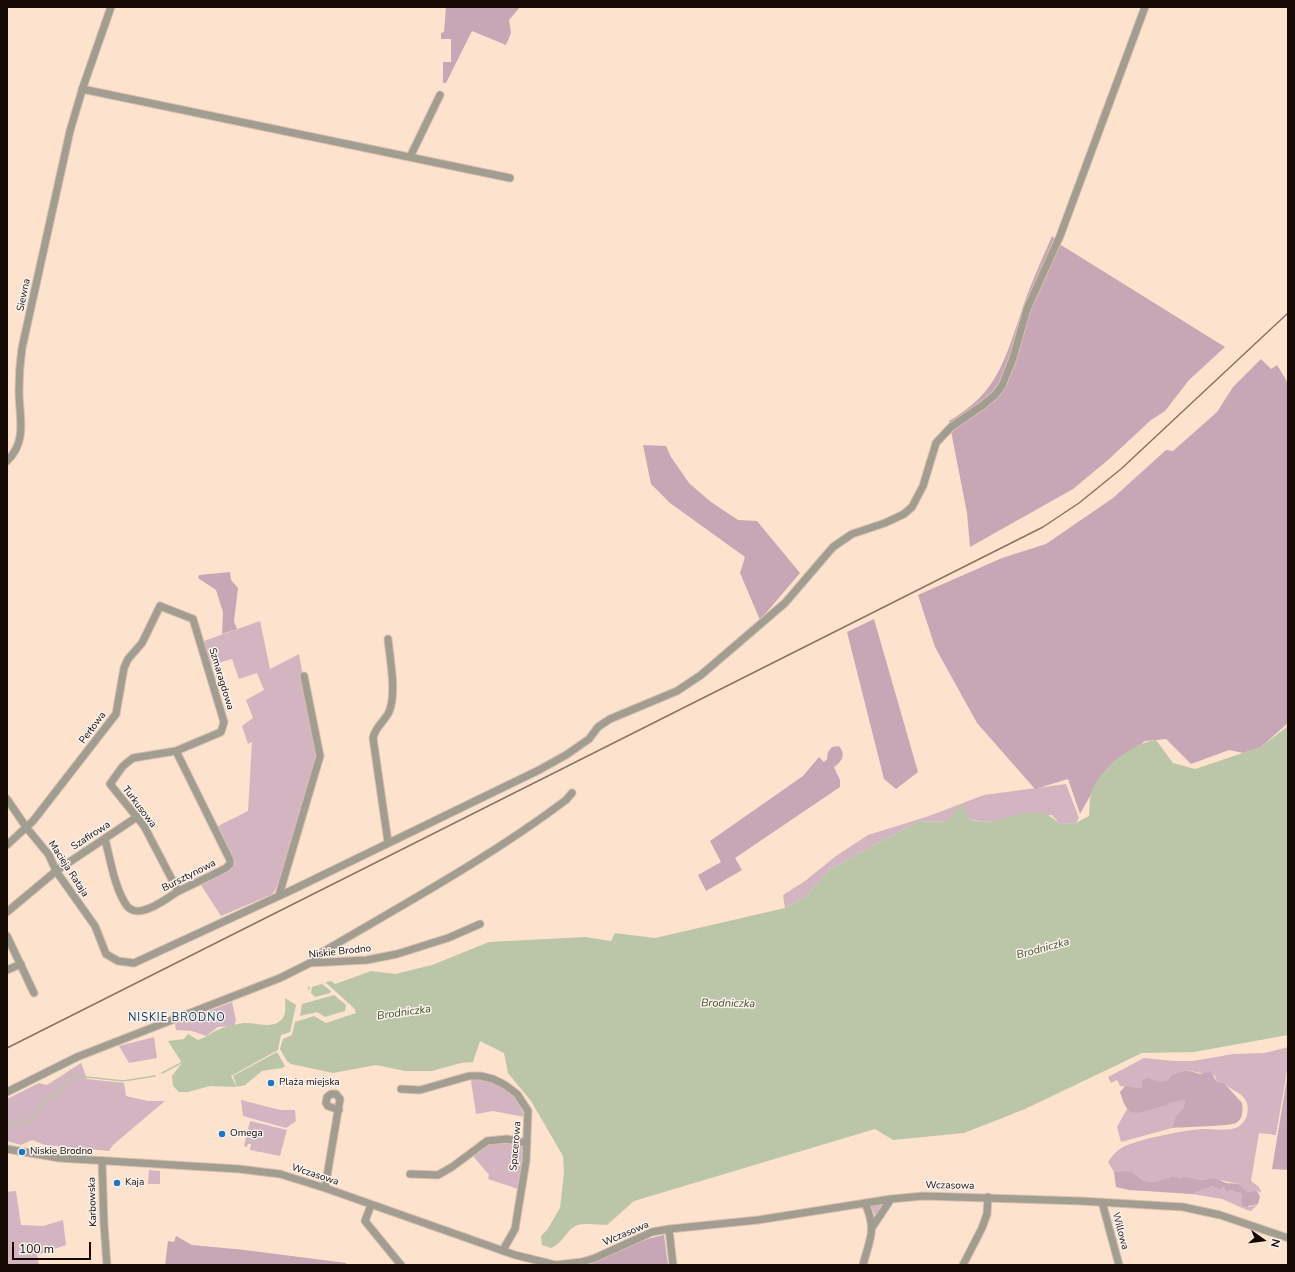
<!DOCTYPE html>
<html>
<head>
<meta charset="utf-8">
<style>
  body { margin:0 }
  #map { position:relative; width:1295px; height:1272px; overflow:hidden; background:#fde2ce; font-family:"Nunito Sans",sans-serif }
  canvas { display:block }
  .frame { position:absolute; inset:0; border:8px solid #140903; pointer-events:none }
  .north { position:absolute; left:1243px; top:1220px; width:40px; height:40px; -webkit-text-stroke:3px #faf3ef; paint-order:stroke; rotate:104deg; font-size:11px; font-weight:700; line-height:16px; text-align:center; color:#140903 }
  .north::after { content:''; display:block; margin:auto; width:14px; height:18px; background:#140903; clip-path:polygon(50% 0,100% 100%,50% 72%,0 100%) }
  .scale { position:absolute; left:12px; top:1242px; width:79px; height:18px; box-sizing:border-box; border:2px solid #140903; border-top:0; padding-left:5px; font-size:12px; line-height:14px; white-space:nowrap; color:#140903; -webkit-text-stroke:3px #faf3ef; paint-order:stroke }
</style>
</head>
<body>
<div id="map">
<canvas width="1295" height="1272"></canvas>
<div class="frame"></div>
<div class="north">N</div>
<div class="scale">100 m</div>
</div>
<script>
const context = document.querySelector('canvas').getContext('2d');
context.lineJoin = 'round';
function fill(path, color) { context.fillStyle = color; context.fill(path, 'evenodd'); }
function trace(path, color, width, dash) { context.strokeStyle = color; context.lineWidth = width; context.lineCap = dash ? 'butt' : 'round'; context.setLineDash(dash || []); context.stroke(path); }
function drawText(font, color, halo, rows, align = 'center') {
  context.font = font + ' "Nunito Sans",sans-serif'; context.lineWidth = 3; context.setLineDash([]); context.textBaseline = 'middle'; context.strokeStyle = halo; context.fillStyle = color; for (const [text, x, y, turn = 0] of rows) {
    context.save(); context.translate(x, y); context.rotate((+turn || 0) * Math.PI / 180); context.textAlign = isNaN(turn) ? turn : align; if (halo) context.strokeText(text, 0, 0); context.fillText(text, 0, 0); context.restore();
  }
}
fill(new Path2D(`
  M260,621L270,669L299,654L316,750L313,771L282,876L273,894L221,916L201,885L232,868L235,863L218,826L248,811L252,742L248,744L242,726L253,718L246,700L264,690L257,673L239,679L232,659L211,665L204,641Z
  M1066,784L1079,818L1076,823L1060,824L1052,815L984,822L969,819L961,805L947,822L919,821L830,869L805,897L785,908L783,895L805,881L836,856L868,835L929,816L984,795Z
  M232,1002L236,1020L234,1026L218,1027L206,1036L192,1031L176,1030L175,1024Z
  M154,1037L157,1058L129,1063L119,1046Z
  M1288,1047V1065L1276,1135L1259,1133L1251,1181L1258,1186L1261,1191L1260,1193L1256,1190L1248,1192L1239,1184L1210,1178L1202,1180L1184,1176L1180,1178L1173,1176L1155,1182L1144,1181C1135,1173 1126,1171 1114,1172L1108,1162C1112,1156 1116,1151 1123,1147C1139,1139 1184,1130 1203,1129C1213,1129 1227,1131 1236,1128C1247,1123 1251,1109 1245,1099C1239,1091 1230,1090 1224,1083L1217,1082L1215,1076L1186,1070L1171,1075L1168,1080L1139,1088L1120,1086L1117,1080L1111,1083L1108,1077L1144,1058L1174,1061H1193L1233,1054L1265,1053Z
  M81,1063L87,1079L124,1083L126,1096L148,1101H165L113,1145L109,1151L45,1145L32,1140L21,1145L7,1141V1099L39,1083L47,1085Z
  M477,1077C503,1083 516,1093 525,1117L493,1111L476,1114L471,1081Z
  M241,1100L280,1110H295L296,1121L286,1128L243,1116Z
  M1174,1100H1182L1185,1102L1183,1108L1175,1117L1172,1128L1121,1142L1117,1127L1127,1109C1137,1119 1163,1105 1174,1100Z
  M250,1121L287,1130L280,1156L250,1150L251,1144H248L247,1147L244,1146Z
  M497,1143L520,1145L523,1147L518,1189L488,1179L489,1175L473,1156L486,1146Z
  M149,1170L160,1171V1184H148Z
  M1212,1186L1224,1187L1242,1194L1241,1201L1249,1207L1258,1204L1251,1211L1247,1210L1222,1199L1192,1194Z
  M16,1191L21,1225L43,1226L63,1220L66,1245L37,1255L39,1265H7V1192Z
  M880,1203L883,1207L876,1217L871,1207L872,1205Z`), '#d3b5c2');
fill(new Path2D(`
  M446,7H520L509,20L511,33L506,45L472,31L446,83H443V62H451V39H441V33L444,32Z
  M1052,236L1061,245L1225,347L1189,380L1165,411L1151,420L1108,460L1073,489L970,547L967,513L949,421C997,393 1004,362 1021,313C1029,287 1041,262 1052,236Z
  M1261,359L1271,369L1277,365L1288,383V723L1261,747L1243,753L1229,750L1191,764L1166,739L1145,741L1102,775L1080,814L1068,779L1035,789L977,723L935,647L918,595L1002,558L1046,544L1113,498L1166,450L1173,451L1217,412L1233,387Z
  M643,445L666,446L671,457L689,483L711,502L738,520L757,521L800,573L760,620L740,573L745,557L670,503L651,484Z
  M230,572L231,580L238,588L234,621L237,629L222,634L223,612L216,590L198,578L199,575Z
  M874,619L918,772L896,789L884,779L847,632Z
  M839,746C846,754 843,761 834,767L840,780V787L735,858L742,870L706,891L698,875L721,862L710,841L803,776L819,757L824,762L827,759L828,752L832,747Z
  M1186,1070L1200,1074L1210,1071L1217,1082L1224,1083L1242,1103C1243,1111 1243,1119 1236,1123C1232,1126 1182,1127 1172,1128L1175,1117L1183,1108L1185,1102L1182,1100C1169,1101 1138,1120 1128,1110C1124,1105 1122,1098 1120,1092L1125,1086L1139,1088L1142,1087V1080L1149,1078L1159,1082L1168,1080L1171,1075Z
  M1288,1072V1170L1272,1169Z
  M1125,1171L1133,1173L1144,1181L1155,1182L1173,1176L1180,1178L1184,1176L1202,1180L1210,1178L1217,1179L1226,1183L1239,1184L1248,1192L1256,1190L1260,1196L1258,1204L1244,1207L1241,1201L1242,1194L1231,1190L1226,1191L1224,1187L1219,1189L1212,1186L1192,1194L1129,1190L1116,1187L1114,1172Z
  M664,1235L668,1265H587L647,1239Z
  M176,1236L192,1245L245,1250L346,1263V1265H165L168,1241L174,1242Z`), '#c7a7b5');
fill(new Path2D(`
  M1288,726V1035L1194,1052L1142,1053L1025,1109L964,1133L893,1140L875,1129L634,1201L607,1225C599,1225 586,1223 578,1225C566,1229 564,1243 551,1248L542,1245L541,1236L547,1230L560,1208L564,1173L563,1156L531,1101L508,1073L504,1053L480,1041L473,1062L461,1063L432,1071H405L376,1065L333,1073L291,1064L282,1068L262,1071L245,1085L236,1087L210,1086L188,1092H179L173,1086L172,1076L182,1063L168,1041L184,1039L188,1034L198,1040C207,1037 212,1032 220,1029C226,1026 237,1024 244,1023C256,1022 273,1030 282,1019C287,1014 285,1004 285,998L296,1005L310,1000L308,987L331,981L335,984L371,971L395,974L432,965L489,942L585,937L611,941L615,933L655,938L785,908L805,897L830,869L919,821L947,822L961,804L969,819C973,820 979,822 984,822C1012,821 1036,800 1060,824L1076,823L1089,816C1090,809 1089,800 1091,794C1099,769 1131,743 1156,740L1173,763L1195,769L1261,747Z`), '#bbc6a8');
fill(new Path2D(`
  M325,982L354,1008L356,1013L326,1023L314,1016L295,1022L292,1035L283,1039L280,1049L287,1061L293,1066L286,1068L277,1052L233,1076L238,1089L231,1076L278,1050L281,1035L290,1032L296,1005L307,999L310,986ZM322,984L331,991L330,993L315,997L311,993L312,987ZM334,995L346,1005L345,1011L325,1017L317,1012L300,1016L302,1004Z`), '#fde2ce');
trace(new Path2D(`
  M162,1073L183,1062
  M7,1124H25L30,1121L44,1100L59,1093L65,1083L72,1077L78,1076L123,1081L155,1076`), '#bbc6a8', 1.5);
const minor = new Path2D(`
  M82,89L510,178
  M410,157L440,95
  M7,461C28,441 19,416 19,391C19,376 20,362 22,348L70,131L83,87L111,7
  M7,799L26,827L49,855L56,871L95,926L106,954L118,961L134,963L292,890L539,770L566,755L589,739L598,727L610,719L677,691L701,675L785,603L833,547L852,534L885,523L904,514L912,507L923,486L936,443L951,427L983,405L995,395L1002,386L1013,358L1027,309L1060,236L1145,7
  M105,839C110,858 115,890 127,906C131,911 138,912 144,910C157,907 168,897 179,891C195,883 211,876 226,868L230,864V860L176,751
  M388,842L373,738C375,727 384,722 389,712C397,693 390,660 388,639
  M7,845L33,821L116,714L124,668L128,659L142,643L160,606L193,619L224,722L221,732L176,751L133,758L123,766L110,784L144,826L178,891
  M279,895L320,756L304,676
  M7,912L56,871L137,817
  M7,936L34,993
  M310,963L321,953C404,904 489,858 566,800L572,793
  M7,970L21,964
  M401,1089L420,1090L469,1076H481L493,1079L505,1085L517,1094L528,1111L526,1161L515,1229L503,1250
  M7,1092L77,1057L280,978L310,963L367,960L397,954L448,938L480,924
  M7,1149L59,1158L239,1169L280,1174L325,1188L515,1255L556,1265L582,1262L595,1258L652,1232L669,1229L758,1220L891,1199L923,1196L1080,1201L1183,1207L1220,1215L1288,1238
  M102,1162L104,1224L107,1265
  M410,1174L438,1175L452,1167L487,1141L507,1139L527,1143
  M325,1188L340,1099L336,1094H331L327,1097L326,1103L328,1106L339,1110
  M1102,1202L1119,1265
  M371,1205L365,1221L401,1265
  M873,1226L891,1199
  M669,1229L673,1265
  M863,1265C870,1238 877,1230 865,1203
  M963,1265L982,1228L987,1214L988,1197`);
trace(minor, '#d8bfae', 9);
trace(minor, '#a29d91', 7);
trace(new Path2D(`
  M7,1048L1043,527L1079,503L1121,469L1288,313`), '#867467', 1.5);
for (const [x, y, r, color] of [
  [271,1083,4,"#1d75c3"],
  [222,1134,4,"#1d75c3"],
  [22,1152,4,"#1d75c3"],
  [117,1183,4,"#1d75c3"]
]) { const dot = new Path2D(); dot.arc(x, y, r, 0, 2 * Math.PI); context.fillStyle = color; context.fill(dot); trace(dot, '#faf3ef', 1.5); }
drawText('10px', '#140903', '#faf3ef', [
  ["Siewna",24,295,-78],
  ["Szmaragdowa",221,679,73],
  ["Perłowa",93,728,-53],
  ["Turkusowa",139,807,53],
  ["Szafirowa",91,836,-33],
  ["Macieja Rataja",68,869,57],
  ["Bursztynowa",189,876,-27],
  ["Niskie Brodno",340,952,-6],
  ["Spacerowa",516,1146,-85],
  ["Wczasowa",315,1175,18],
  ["Wczasowa",950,1186,1],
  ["Karbowska",93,1202,-92],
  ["Willowa",1120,1231,75],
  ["Wczasowa",626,1234,-23]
]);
drawText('10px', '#140903', '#faf3ef', [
  ["Plaża miejska",279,1083],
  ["Omega",230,1134],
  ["Niskie Brodno",30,1152],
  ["Kaja",125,1183]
], 'left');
drawText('italic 11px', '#404f20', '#faf3ef', [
  ["Brodniczka",1043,949,-15],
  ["Brodniczka",728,1004,1],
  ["Brodniczka",404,1013,-8]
]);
context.letterSpacing = '1px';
drawText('11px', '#0a3359', '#faf3ef', [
  ["NISKIE BRODNO",177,1018]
]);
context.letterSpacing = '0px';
</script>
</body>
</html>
